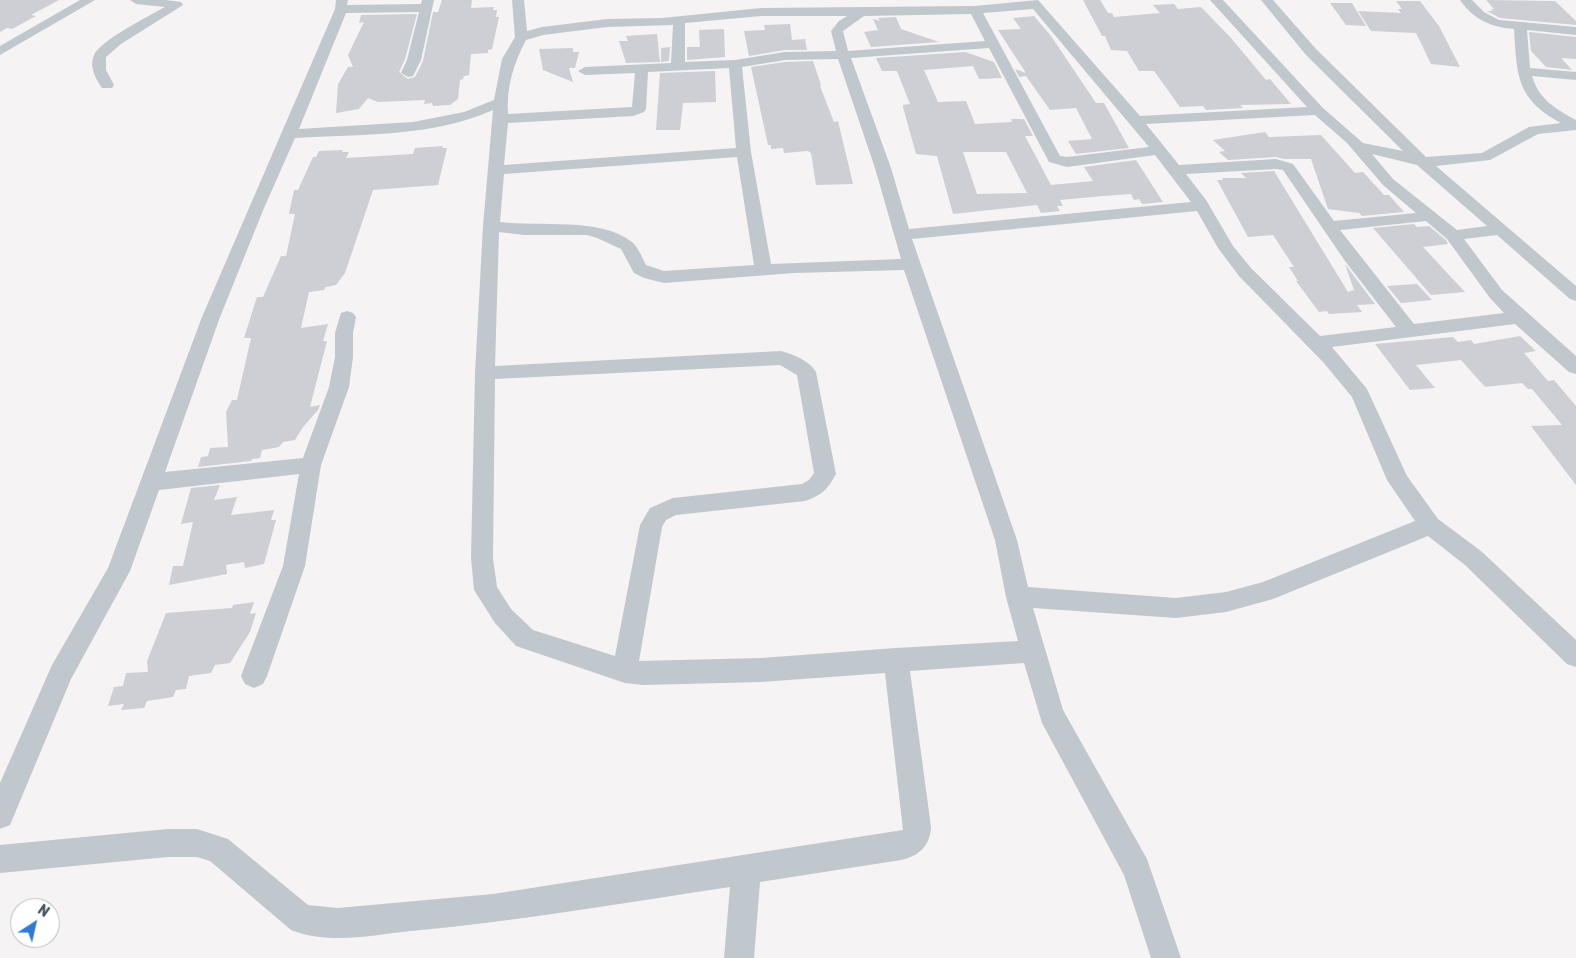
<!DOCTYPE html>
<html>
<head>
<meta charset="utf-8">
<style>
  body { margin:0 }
  #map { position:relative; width:1576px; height:958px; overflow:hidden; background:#f5f3f3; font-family:Rubik,sans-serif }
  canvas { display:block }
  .north { position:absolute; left:10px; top:898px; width:50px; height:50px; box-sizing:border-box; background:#fff; border:1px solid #b7bbbf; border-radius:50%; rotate:35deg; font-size:14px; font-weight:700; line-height:20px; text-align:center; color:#4c565e }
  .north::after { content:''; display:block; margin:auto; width:18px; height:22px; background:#307bd2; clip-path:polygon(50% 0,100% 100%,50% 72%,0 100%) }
</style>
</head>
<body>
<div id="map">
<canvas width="1576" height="958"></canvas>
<div class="north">N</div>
</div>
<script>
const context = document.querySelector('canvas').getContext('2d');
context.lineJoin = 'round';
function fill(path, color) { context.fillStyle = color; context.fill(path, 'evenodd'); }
fill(new Path2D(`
  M0,0H59L31,15L36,16L12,29L7,28L0,32Z
  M442,0H472L471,8L494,7L493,10H497L496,17H499L492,49L488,50V53L471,54L469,75L464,76L463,79L460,80L458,99L450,105L433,106L432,103L424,104L425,100L378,102L368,98L359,109L336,113L338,84L348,67H353L348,55L364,22L359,23L361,15L417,14L405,59L399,72L408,79L415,77L423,61L433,12H438Z
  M1083,0H1100L1108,13H1112L1114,17L1160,13L1153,5L1174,4L1178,9L1201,7L1231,38L1266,80L1270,79L1291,104L1240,105L1243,108L1206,110L1203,106L1180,107L1154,71H1139L1127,51L1111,50L1105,36H1102Z
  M1486,0L1555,1L1576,21V25L1500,18L1487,11H1493L1491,9H1494Z
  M1396,1H1420L1439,26L1460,67L1431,64L1416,33L1371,31L1358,11L1401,13L1398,9H1402Z
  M1330,3H1352L1366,26L1346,25Z
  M1034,16L1051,36L1096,103H1104L1129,148L1076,154L1068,141L1092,139L1076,108L1050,110L1026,76L1019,77L1015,69L1026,73L998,30L1021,29L1013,18Z
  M896,17L901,29L939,42L871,47L864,32L878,30L873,19L880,21L878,18Z
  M790,24L792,40L805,39L807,50H785L749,56L744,31L765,30L764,25Z
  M724,29L725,57L687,60V47H700L699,30Z
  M1529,32L1576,37V59L1561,58L1572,70L1546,67L1531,51Z
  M657,34L660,62L626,63L619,41H628L626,36Z
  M670,47L669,61L661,62V48Z
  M573,48V52H579L575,68H569L573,82L543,70L539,49Z
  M965,52L994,62L1002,78L979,79L973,66L924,70L938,102L966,101L975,124L1012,122L1011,119H1024L1033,136H1025L1051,185L1093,181L1084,167L1136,160L1163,202L1142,204L1139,199L1134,200L1131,194L1103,196L1060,200L1063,206H1057L1060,211L1041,213L1037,205L953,214L937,156L916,154L903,107V105L910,104L897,71H882L876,58ZM963,152H1006L1027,193L977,194Z
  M813,61L821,85L820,86L834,122L838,121L853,184L816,185L811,153L808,151L784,153L783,148L771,149V145H768L751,67L785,62Z
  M715,71L716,102L683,103L680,130H656L660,73Z
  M1265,132L1269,137L1321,135L1355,173L1363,172L1384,195H1389L1404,212L1362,216L1359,213L1328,209L1311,159H1284L1276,157L1228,160L1219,152L1225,151L1213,140Z
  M443,146L442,148H447L438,185L373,190L345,273L336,285L326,287L324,290L309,292L301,328L328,324L323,341H327L310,407L320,405L318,410L303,427L295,440L283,442L279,447L262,450L260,458L252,459L251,461L198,467L201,457L208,456L210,448L228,447L226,412L232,400H237L251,338H244L257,297H263L281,256H286L295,214H289L294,190H298L313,157H316L319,151L343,150L342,152H349L346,158L413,154L415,148Z
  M1274,171L1348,292L1354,290L1345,264L1375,304L1357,305L1362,312L1329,314L1327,311L1319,312L1296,281H1298L1289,267H1294L1273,235L1248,237L1217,180H1223L1222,178H1246L1241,173Z
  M1414,224L1417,227L1429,226L1446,240L1448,244L1423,247L1465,292L1431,295L1373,228Z
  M1417,284L1432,300L1401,303L1387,286Z
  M1520,336L1536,351L1524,353L1548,381L1554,380L1576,406V485L1531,426L1562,425L1532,389H1528L1522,383L1485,387L1461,360L1416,365L1435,388L1410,390L1375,344L1453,337L1458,342L1471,340L1474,344Z
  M220,485L214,500L237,497L231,515L274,510L271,520H276L264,564L245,568L244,562L226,565L227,574L169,585L173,566H183L193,522L181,524L191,488Z
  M254,602L250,614L256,613L250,632L230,663L215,665L211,673L189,676L186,689L176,690L173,697L147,701L144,708L121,710L124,704L108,706L114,687L123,686L126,673L148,672L147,661L166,613L232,608L233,605Z`), '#cdcfd4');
fill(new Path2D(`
  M80,0H95L0,55V46Z
  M130,0H166L181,2L183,5L121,44L106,57V70L114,85L112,88H102C96,79 89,67 94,55C101,40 149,16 165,7L136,4Z
  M336,0H348L347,5L421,4L422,0H434L421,60L413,76L408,77L401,73L407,60L419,12L346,13L299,129L413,122L464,112L494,100L502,59L515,37L512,0H524L527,31L542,27L607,19L662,18L761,8L975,6L1038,0L1140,116L1307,107L1210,0H1223L1323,108L1363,143L1403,151L1306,55L1261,0H1273L1316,49L1426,157L1482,153L1529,127L1561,123C1516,99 1517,75 1514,29C1491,27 1474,20 1460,0H1472L1484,12L1499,20L1576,27V35L1527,30L1530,68L1576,72V80L1532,76C1539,100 1556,109 1576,120V130L1538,134L1490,160L1436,166L1576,286V301L1570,299L1497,235L1464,239L1502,290L1576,356V374L1569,372L1515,324L1332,347L1367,389L1407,476L1438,519L1481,551L1576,640V667L1567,664L1465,565L1428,536L1273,599L1226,612L1176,618L1033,608L1063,710L1147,859L1181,958H1151L1124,875L1042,723L1024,663L910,671L931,827C930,846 919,856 901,860L760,882L754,958H724L730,887C624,903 518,921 411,931C373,935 328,945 291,930L210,861L197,857H168L0,873V845L168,829H197L228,839L308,905L338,908L493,894L903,830L885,673L761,682L643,685L625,683L516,646L495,623L474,590L471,558L475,373L483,226L493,110C433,137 361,134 295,138L264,208L220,317L165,472L303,458L329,387L335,357V333L341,313L347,311L353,313L356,317L353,333V357L349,387L321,465L305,566L267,676L263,684L254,688L245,684L241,676L283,566L299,474L159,490L130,571L71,679L10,825L0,829V783L52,665L108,568L202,317L335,9ZM1033,9L1149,147L1067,157L1060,156L983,13ZM971,14L985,41L848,51L843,31L864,16ZM761,16H847L839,21L831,31L836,51L785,52L735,60L685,62V23ZM673,25L671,63L585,67L578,71L585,75L635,73L632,107L508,114C506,88 514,62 526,40L543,35L607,27ZM989,48L1049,162L1067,167L1155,155L1191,202L909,229L891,168L851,58ZM838,59L875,168L901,259L771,264L751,152L742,67L785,60ZM729,68L736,148L504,165L508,123L633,116L644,112L646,109L648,72ZM1315,115L1347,143L1383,185L1416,213L1334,221L1293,164L1276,159L1179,165L1146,124ZM1372,154L1417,165L1487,226L1457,230L1393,179ZM737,157L754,265L664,271L646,265C643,259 638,247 632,242C601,217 538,227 500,222L504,174ZM1276,169L1283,170L1345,261L1396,327L1320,336L1251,268L1233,246L1206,200L1186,174ZM1197,211L1218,248L1239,276L1323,362L1352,397L1387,480L1415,521L1263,582L1226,592L1176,598L1028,587L1017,540L912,239ZM1426,221L1447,239L1490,298L1504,313L1414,324L1340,230ZM499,232L524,235H587L597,238L621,249L634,273L644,278L664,283L794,273L904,270L995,540L1006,597L1018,641L896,648L761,658L639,661L662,527L666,520L676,515L805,501C822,495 827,490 836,474L816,372C809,360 794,355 781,351L495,366ZM780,365L797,375L814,473L809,480L802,484L673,498L650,508L640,525L615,656L533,630L511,609L497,587L493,558L495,379Z`), '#c0c7cd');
</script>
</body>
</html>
